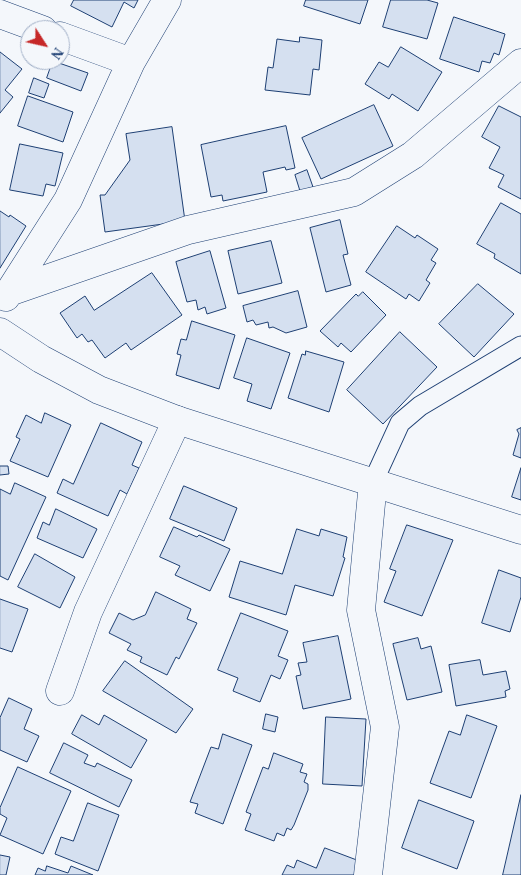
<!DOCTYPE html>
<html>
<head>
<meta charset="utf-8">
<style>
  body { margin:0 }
  #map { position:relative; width:521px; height:875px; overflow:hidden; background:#f4f7fb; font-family:Georgia,serif }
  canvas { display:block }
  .north { position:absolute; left:20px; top:20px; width:50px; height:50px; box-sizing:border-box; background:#f4f7fb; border:1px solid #9eadc5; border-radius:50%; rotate:125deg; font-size:14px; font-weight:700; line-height:20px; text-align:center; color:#1d3f73 }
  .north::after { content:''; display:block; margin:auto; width:18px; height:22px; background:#c62828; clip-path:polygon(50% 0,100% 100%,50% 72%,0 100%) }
</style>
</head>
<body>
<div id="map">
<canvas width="521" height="875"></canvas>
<div class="north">N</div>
</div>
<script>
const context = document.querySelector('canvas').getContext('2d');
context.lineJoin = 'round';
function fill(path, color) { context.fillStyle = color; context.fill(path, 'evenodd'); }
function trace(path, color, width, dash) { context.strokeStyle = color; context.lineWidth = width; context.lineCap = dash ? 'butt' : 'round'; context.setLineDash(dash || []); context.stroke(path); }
const building = new Path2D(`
  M74,0H138L134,8L124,2L112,27L71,6Z
  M306,0H368L360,24L304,6Z
  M391,0H427L438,3L427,39L383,27Z
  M454,17L505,34L499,55L494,53L490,63L482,61L479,72L440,59Z
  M300,37L322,40L319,70L313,69L310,95L265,90L268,67L273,68L277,39L299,42Z
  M401,47L442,72L418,111L392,94L389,99L365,84L379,62L388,67Z
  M0,52L22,69L5,90L13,97L0,113Z
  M53,61L88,73L81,91L47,78Z
  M34,78L49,84L44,98L29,93Z
  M28,96L73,112L63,142L18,126Z
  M374,105L393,146L321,179L302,138Z
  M499,106L521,117V199L498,187L504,175L489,168L500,147L482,137Z
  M286,126L295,168L286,170L285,167L263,172L267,192L223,201L222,195L211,197L201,145Z
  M172,127L185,221L105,232L100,195H105L130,160L126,134Z
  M20,144L63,153L55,186L46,184L43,196L10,190Z
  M307,170L313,187L300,191L295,175Z
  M501,203L521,214V274L494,258L495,254L477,244Z
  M0,211L9,217L10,215L26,226L0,268Z
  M340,220L348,254L343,255L351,285L326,292L310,228Z
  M397,226L415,238L417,235L438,249L431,260L436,263L426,280L430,283L419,301L409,294L406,299L366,272Z
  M271,241L282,283L238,294L228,251Z
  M210,251L226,308L207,314L205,307L198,310L196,300L187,302L176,262Z
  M152,273L182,315L131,350L126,343L105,358L92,340L88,342L82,334L77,338L60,313L85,296L94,310Z
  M478,284L514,314L474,357L439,324Z
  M298,291L307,327L286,333L273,327L269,328L268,322L256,325L253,320L247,322L243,306Z
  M363,292L386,315L351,352L341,343L338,347L320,331L356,294L358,296Z
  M192,321L235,335L219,389L176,375L181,355L177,354L181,339L186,340Z
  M400,332L437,367L383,424L347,390Z
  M247,338L290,353L271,409L247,401L252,384L234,378Z
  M306,351L344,362L329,412L288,398L302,354L305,355Z
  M45,413L71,425L48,477L10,461L20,439L16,437L26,415L41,423Z
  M101,423L142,442L132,465L139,468L127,494L120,490L108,516L57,493L63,479L73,484Z
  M521,428V458L513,455L519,434L517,430Z
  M0,466H8L9,474L0,475Z
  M521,468V500L512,497Z
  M15,483L46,497L8,580L0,576V489L10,494Z
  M184,486L237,508L224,541L170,519Z
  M56,509L97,529L83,558L37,538L43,522L49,525Z
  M407,525L453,540L422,616L384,602L396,571L390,569Z
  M174,527L197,537L199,535L230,549L210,591L175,575L180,566L160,557Z
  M297,529L319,536L321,529L347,537L343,557L345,558L333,596L295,585L286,615L229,597L240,561L282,574Z
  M35,554L75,577L60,608L18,587Z
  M499,570L521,578V597L510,632L482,623Z
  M156,592L191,609L187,619L197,623L179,659L176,657L167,675L140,662L142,657L127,650L131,644L109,633L119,613L133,620L145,615Z
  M0,599L28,609L12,652L0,648Z
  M241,613L288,631L278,656L288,660L280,679L271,675L260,702L233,691L238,678L218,670Z
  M338,636L351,699L303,709L296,676L301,675L298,663L307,662L303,643Z
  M418,638L421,649L431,646L442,692L407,700L393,644Z
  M480,660L483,675L506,671L510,689L505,691L506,697L456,706L449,665Z
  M125,661L193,709L176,733L103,691Z
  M9,698L32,709L24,729L39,736L27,762L0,750V718Z
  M266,714L278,717L275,732L263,729Z
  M82,715L99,725L104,715L147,740L131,768L72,734Z
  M467,715L497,726L471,798L430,783L449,731L460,735Z
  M326,717L366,719L362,786L323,784Z
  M223,734L252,745L223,824L195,813L198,804L190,802L211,747L218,749Z
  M64,743L88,755L84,763L95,767L97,763L132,780L119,807L50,773Z
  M274,753L303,764L300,772L307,774L304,782L308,784V790L294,825L291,830L287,828L284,836L277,833L274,841L245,830L251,814L246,812L263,767L268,769Z
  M18,767L71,791L43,854L0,835L7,818L0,814V808Z
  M521,795V875H503Z
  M419,800L474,821L457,869L402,848Z
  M88,803L119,815L98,871L55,854L61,837L73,841Z
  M325,848L362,862L358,875H282L287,865L294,868L297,860L316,868Z
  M0,855L10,857L6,875H0Z
  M47,866L68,873L71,866L93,875H35L38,868L45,871Z`);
fill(building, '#d5e0f0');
trace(building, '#1d3f73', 1);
const lane = new Path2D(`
  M373,482L400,423L420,406L521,346`);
const street = new Path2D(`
  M0,14L43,30
  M60,36L131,62
  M9,292L188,230L354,192L413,155L521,63
  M6,297L68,200L131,62L167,0
  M60,691L88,612L177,420
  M368,875L385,727L361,610L373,482`);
const secondary = new Path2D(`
  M0,332L41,359L99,390L177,420L521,530`);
trace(lane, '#1d3f73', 21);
trace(street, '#1d3f73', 29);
trace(secondary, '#1d3f73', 29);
trace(lane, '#f4f7fb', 19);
trace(street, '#f4f7fb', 28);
trace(secondary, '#f4f7fb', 28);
</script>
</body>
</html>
